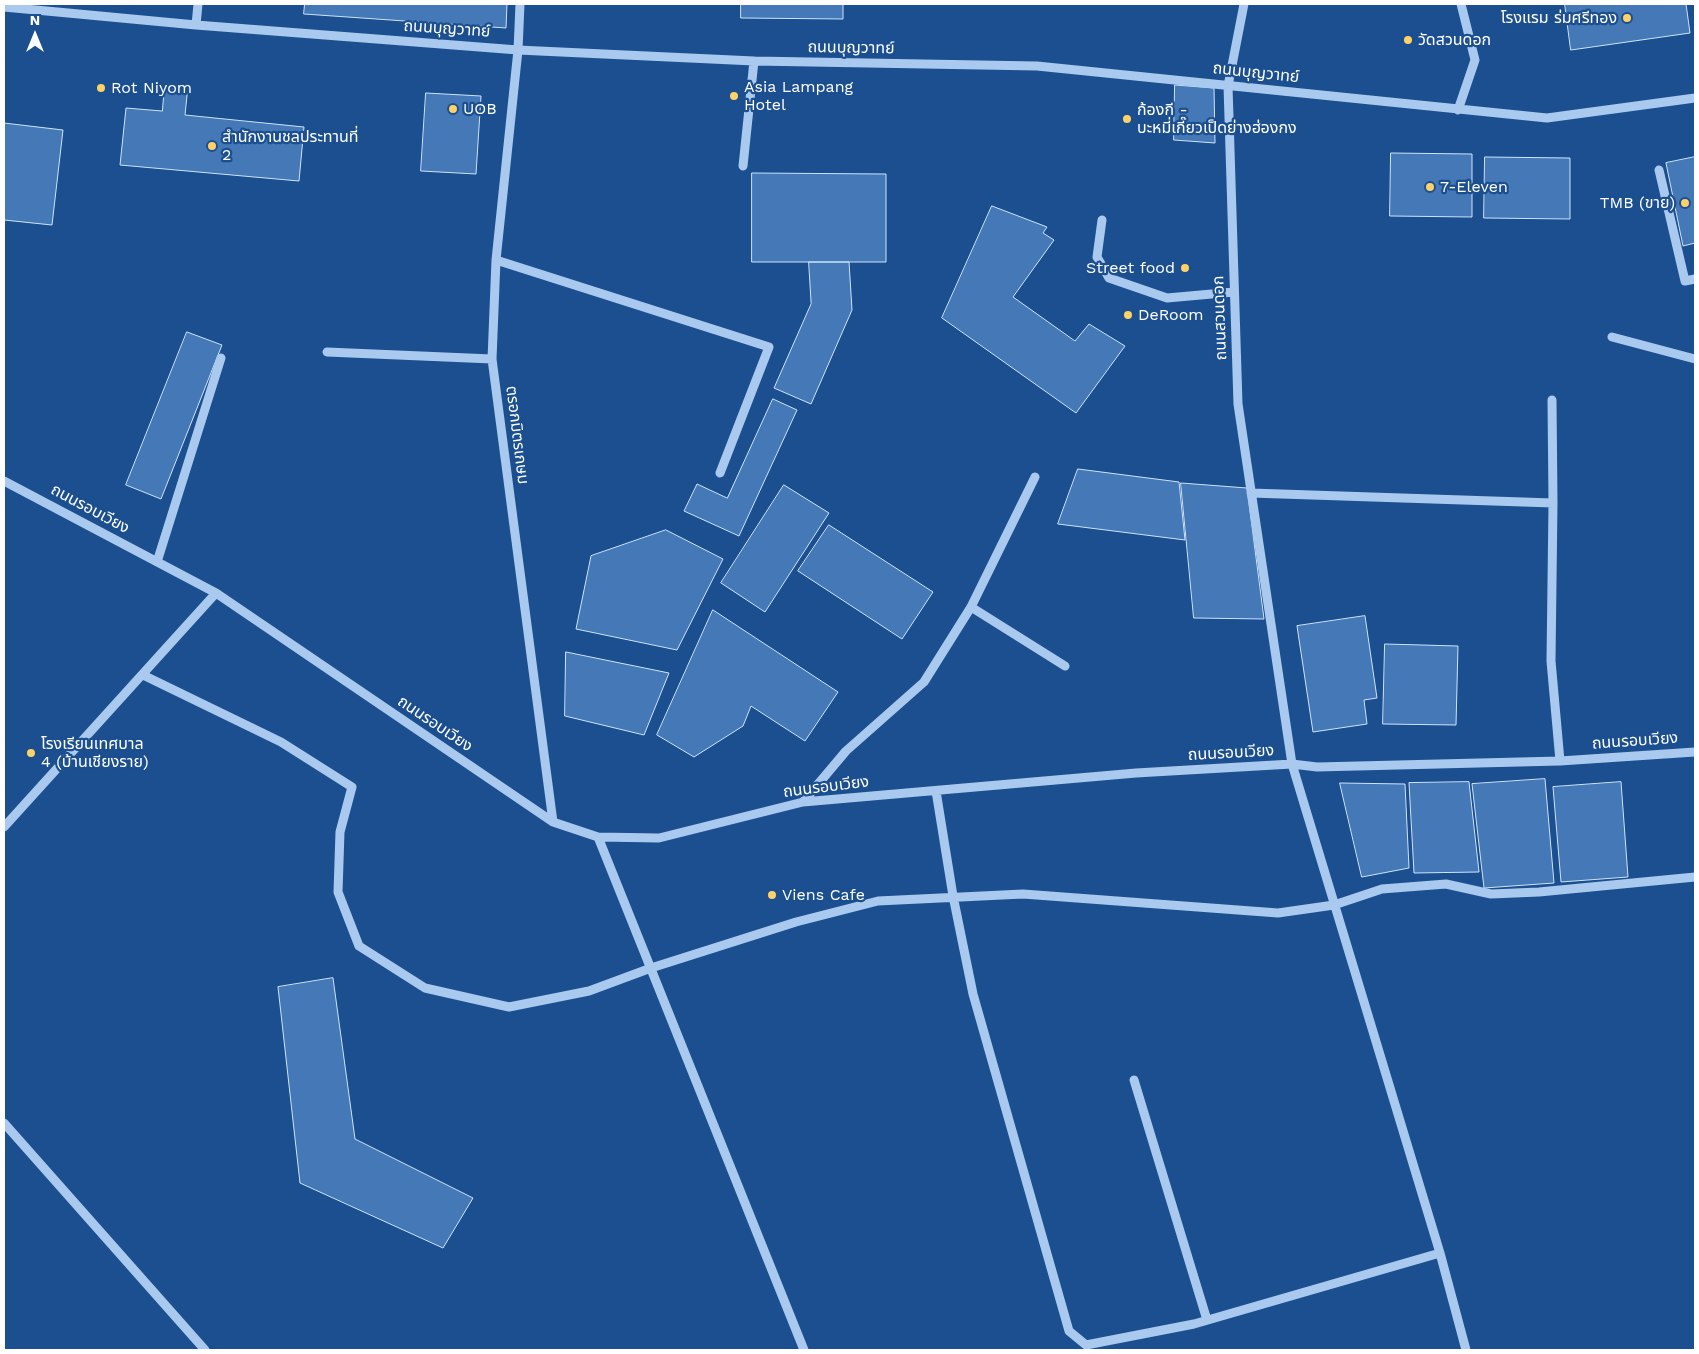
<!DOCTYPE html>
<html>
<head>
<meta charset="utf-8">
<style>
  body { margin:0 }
  #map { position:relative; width:1699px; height:1354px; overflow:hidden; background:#1b4f8f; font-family:"Work Sans",sans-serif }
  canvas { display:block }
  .frame { position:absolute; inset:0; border:5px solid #fff; pointer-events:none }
  .north { position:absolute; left:10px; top:10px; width:50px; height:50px; -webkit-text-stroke:4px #1b4f8f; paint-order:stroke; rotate:0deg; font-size:14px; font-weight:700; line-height:20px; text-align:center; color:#fff }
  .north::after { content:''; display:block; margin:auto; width:18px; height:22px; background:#fff; clip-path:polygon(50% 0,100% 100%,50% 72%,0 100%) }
</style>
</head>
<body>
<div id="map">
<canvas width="1699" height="1354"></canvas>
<div class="frame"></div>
<div class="north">N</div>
</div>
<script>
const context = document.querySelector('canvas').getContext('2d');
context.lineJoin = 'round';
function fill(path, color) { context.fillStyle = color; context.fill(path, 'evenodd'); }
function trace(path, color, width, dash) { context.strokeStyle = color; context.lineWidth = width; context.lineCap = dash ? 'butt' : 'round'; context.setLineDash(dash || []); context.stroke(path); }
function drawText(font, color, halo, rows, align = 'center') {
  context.font = font + ' "Work Sans","Noto Sans Thai",sans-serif'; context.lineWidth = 4.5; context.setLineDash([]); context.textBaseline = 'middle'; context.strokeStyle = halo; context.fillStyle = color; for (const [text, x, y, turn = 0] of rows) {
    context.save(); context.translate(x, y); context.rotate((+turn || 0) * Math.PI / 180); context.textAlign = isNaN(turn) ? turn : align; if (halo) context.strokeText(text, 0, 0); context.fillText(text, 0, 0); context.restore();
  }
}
const building = new Path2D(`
  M305,4H507L506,28L304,14Z
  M741,4H843V19L741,18Z
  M1565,4H1686L1690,33L1571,50Z
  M165,84L188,86L185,115L304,127L299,181L120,165L126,108L162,111Z
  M1175,85L1214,88L1215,143L1174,140Z
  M426,93L481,96L476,174L421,171Z
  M4,123L63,130L52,225L4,220Z
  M1391,153L1472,154V217L1390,216Z
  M1485,157L1570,158V219L1484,218Z
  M1695,157V243L1683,246L1666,163Z
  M752,173L886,174V262H752Z
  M992,206L1047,227L1043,233L1054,240L1013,297L1075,341L1089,324L1125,346L1076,413L942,318Z
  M809,262H849L852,310L811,404L774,388L811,304Z
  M187,332L222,345L161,499L126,485Z
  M773,399L797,410L739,536L684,511L697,484L727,498Z
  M1078,469L1179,482L1185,540L1058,524Z
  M1181,483L1247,488L1264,619L1194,618Z
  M784,485L829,513L765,612L721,583Z
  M829,525L933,592L902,639L798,571Z
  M666,530L723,559L677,650L576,629L591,556Z
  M713,610L838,692L805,741L751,706L743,726L694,757L657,735Z
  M1365,616L1377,698L1364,700L1367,724L1313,732L1297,626Z
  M1385,644L1458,646L1456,725L1383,724Z
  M566,652L669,673L644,735L565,716Z
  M1545,779L1554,883L1484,888L1472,784Z
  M1469,782L1479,872L1414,873L1409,783Z
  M1621,782L1628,877L1561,882L1553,787Z
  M1340,783L1405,784L1409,868L1362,877Z
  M333,978L355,1139L473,1198L443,1248L300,1183L278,987Z`);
fill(building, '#4478b7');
trace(building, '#cfe3fa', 1);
trace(new Path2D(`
  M520,4L518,50L496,260L492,359L553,822
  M1244,4L1228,86L1238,404L1292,764L1440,1253L1466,1350
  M4,7L196,25L518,50L754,61L1037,66L1547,118L1695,98
  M196,25L198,4
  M1458,110L1475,60L1461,4
  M743,166L754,61
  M1659,170L1685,281L1695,279
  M1102,220L1097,257L1109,278L1167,298L1234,292
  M496,260L769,347L720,473
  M1612,337L1695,359
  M327,352L492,359
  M1552,400L1553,503L1551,661L1560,761
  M4,481L216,593L553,822L598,837L659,838L803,802L1136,773L1292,764L1317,767L1560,761L1695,752
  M1251,493L1553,503
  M157,562L221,358
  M971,607L1065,666
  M143,675L281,742L352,787L340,832L338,892L359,946L425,988L509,1007L589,991L651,968L796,922L878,901L1023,894L1278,913L1334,905L1382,889L1446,884L1491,894L1539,892L1695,877
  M936,791L953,896L973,994L1069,1331L1086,1345L1194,1324L1440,1253
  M803,802L846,751L924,682L971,607L1035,477
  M4,827L216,593
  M598,837L804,1350
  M1134,1080L1207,1320
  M4,1123L205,1350`), '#a9c9ee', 9);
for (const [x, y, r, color] of [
  [1627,18,5,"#ffd166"],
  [1408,40,5,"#ffd166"],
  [101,88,5,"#ffd166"],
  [734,96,5,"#ffd166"],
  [453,109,5,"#ffd166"],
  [1127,119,5,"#ffd166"],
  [212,146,5,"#ffd166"],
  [1430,187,5,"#ffd166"],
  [1685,203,5,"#ffd166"],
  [1185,268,5,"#ffd166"],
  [1128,315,5,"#ffd166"],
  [31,753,5,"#ffd166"],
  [772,895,5,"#ffd166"]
]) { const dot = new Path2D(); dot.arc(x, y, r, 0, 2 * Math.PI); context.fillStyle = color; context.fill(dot); trace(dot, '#1b4f8f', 2); }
drawText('16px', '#fff', '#1b4f8f', [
  ["โรงแรม ร่มศรีทอง",1617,18,"right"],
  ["วัดสวนดอก",1418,40],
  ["Asia Lampang",744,87],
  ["Hotel",744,105],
  ["Rot Niyom",111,88],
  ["UOB",463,109],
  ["ก้องกี -",1137,110],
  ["บะหมี่เกี๊ยวเป็ดย่างฮ่องกง",1137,128],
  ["สำนักงานชลประทานที่",222,137],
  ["2",222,155],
  ["7-Eleven",1440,187],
  ["TMB (ขาย)",1675,203,"right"],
  ["Street food",1175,268,"right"],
  ["DeRoom",1138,315],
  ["โรงเรียนเทศบาล",41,744],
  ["4 (บ้านเชียงราย)",41,762],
  ["Viens Cafe",782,895]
], 'left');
drawText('16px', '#fff', '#1b4f8f', [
  ["ถนนบุญวาทย์",447,29,4],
  ["ถนนบุญวาทย์",851,48,1],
  ["ถนนบุญวาทย์",1256,73,6],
  ["ถนนสวนดอก",1220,318,-92],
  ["ตรอกมิตรเกษม",517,435,83],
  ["ถนนรอบเวียง",90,509,28],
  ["ถนนรอบเวียง",435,724,34],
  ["ถนนรอบเวียง",1635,741,-4],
  ["ถนนรอบเวียง",1231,753,-3],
  ["ถนนรอบเวียง",826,787,-7]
]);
</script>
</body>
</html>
